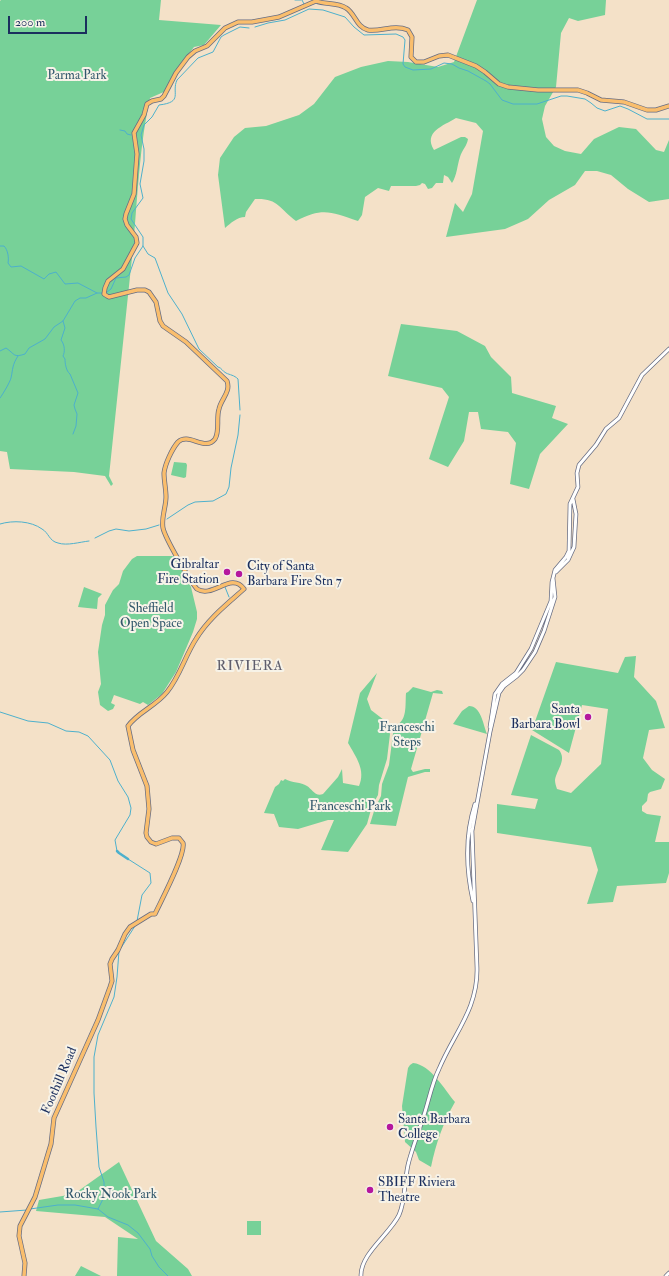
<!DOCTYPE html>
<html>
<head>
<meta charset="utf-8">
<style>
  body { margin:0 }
  #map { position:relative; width:669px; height:1276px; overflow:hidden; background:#f4e1c8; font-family:"IM FELL Double Pica",serif }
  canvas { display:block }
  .scale { position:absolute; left:8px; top:16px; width:79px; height:18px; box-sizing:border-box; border:2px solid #1b2f5e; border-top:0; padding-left:5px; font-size:12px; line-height:14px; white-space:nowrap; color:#1b2f5e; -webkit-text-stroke:3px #f7f3e8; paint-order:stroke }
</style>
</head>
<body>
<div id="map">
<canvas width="669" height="1276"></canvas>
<div class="scale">200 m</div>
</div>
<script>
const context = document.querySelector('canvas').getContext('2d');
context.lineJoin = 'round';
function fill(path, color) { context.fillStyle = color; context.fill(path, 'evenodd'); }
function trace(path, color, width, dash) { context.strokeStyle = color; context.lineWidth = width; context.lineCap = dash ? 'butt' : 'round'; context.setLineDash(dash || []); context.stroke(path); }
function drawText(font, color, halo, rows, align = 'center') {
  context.font = font + ' "IM FELL Double Pica",serif'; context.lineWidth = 4; context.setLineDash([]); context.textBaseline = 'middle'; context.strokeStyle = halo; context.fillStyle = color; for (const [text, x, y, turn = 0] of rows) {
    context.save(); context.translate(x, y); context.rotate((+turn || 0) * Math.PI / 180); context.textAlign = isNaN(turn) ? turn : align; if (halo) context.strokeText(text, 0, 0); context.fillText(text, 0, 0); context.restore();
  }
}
fill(new Path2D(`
  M1,0H161L159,20L221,25L204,45L194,47L180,65L166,91L150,98C140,143 138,190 134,236L137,239L133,248L109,476L113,484L111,486L105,476L74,472L10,469L7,452L0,451V1Z
  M477,0H606L605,15L578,21L569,18L561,33L556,87L545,106L542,119L546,137L554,146L565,151L581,154L594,139L619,127L636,129L656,150L664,152L669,140V199L649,202L628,189L611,175L597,171H585L575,185L549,200L528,219L505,229L446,237L455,203L463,212L472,194L483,131L476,123L456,118C443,126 423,132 434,150L461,137H465L468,139C467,146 462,150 460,157C457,166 457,175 452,183L448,177L444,175L443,183H436L432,188L428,189L425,184L422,183L420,185L416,186H391L389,191L378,188L365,197L362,215L358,221C331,212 323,207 296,221C279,208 278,198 255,199L246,212L245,217C237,217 231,223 225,228L218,175L220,158L234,137L245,128L266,126L299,115L314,104L335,77L361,67L388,61L408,62L438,67L454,62Z
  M401,324L457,331L485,346L491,357L511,377L512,393L556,406L552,418L568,424L540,454L529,489L510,484L516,443L508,432L481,429L478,412H469L464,441L448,467L429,459L449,397L442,388L388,376Z
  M174,462L186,463L187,465L186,477L184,478L171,475Z
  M137,556H175L191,587L197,612V619L193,632L176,672L162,694L148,705L143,702L140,704L114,695L111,703L115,705L113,709L108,711L100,705L98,692L101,684L98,652L102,625L105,615V605L113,590L119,584L123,571L132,559Z
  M84,587L102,594L98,598L97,609L78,607Z
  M636,656L634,677L656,701L665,728L649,730L643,758L652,770L665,779L661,789L650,792L648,794L647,801L642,806V811L647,814L661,816L655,842H669V873L666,883L617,886L613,902L587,904L598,870L591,847L497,833V804L535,809L538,799L511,795L531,735L559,750C567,760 557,769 555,780C555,783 556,786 557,789L571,793L601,764L608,709L582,705L569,753L532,730L556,662L618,673L625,657Z
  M377,673L367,699L371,710L384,720L390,734L387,759L379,785L378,795L372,806L367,824L348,852L321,850L334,820H328L298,829L279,827L274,814L264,813L275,787L279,784L281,780L283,781L285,779C292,783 301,782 307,786C312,789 315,797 323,794L338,777L342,769L343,783L359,786C366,770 356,757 348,743L360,693Z
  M413,687L431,692L437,690L442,691L443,694L433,693L411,769L413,772L425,769H430V772H425L408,777L396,826L370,824L375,808L381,796L382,784L389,765L394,726C408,722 405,705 406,693L408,692Z
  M469,706C481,706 483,724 487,734L453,724L462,711Z
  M413,1063C431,1065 444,1089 455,1102C443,1123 436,1143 431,1167L419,1160L416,1152L405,1142L402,1106L408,1068L410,1065Z
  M119,1162L156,1241L188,1269L192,1276H117L118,1237L138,1239L105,1217L36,1211L39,1200L74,1194Z
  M247,1221H261V1235H247Z
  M81,1266L101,1276H75Z`), '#77d198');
trace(new Path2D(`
  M295,0H301
  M302,0L304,4
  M255,27L268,23L285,20L309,9L323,10L345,17L354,27L364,35L396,34L403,37L405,40L403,64L405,67L413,70L431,69L444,63L452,64L459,68L468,71L486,81L490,84L502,100L513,104H537L561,96H567L585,99L591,103L597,108L605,111L620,106L628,109L647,119H669
  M120,130L125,131L127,134L131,135
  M0,246H4C8,250 9,258 8,263L11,267L21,266L44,279L49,274L56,272L65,284L78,283L97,293
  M143,246L148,254L155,258L168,293L182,314L199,349L218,367C222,368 222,371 226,373C230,375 234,375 238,379L240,410
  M107,292L111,289L116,278L126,277L129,275L135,258L143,246V237L131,219L132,213L143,198L140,184L144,161V149L141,135L144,125L152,117L159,105C184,102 171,93 177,80L198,58L213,52L221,37L224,35L240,27L249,28
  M63,321L65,328L61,340C65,345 65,352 63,356L65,359C65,363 66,371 70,374L78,393L74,405L75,409L77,414L76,426L73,434
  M0,351L6,348C15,354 13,358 25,354L29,348L45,339L54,327L63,321L75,301L80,298H86L97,293H102
  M0,398C3,394 10,382 11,378C13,369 12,365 18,356
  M167,519L188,505L195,502L213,501L226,494L229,487L231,468L238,435L240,415
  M0,524C13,520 31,521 42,529C49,533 49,541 58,543C67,546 80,542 89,541
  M95,538L109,531L116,529L129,531L146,529L159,525
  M225,587L229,597
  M0,712L28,721L48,723L66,731L79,732L88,736L110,760L118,781L128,797L131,808L130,815L115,840L117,851
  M128,859L150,873L151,883L142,895L137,921
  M30,1209L58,1205H75L98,1209L108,1217L128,1225L138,1233L150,1249L152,1256L159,1267L168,1276
  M98,1209L104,1197V1182L99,1167L96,1127L94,1093V1057L98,1035L114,997L117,977L119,951L135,926
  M0,1212L27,1210`), '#4db0cc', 1);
trace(new Path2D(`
  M117,851L119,853L128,859`), '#4db0cc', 2.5);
const minor = new Path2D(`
  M556,572L568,560L574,547L576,514L573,499
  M490,727L495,694L502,684L516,673L531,649L551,601L552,582L555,570L566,557L569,551L570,504L578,487L577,473L579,465L596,445L606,429L619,418L642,375L669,349
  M473,901C466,869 465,835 475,804
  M361,1276C360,1254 390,1234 399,1215C406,1200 404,1178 409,1161C413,1146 419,1131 424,1115C429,1100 432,1083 439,1069C454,1033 478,1009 477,968L472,831L490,732L499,693L504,686L517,676L523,670L535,652L544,631L555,597L553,578
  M666,1276L669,1273`);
const major = new Path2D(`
  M316,1C325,5 337,2 346,8C355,13 356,27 368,30C381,32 394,24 408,30L412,37L411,57L416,62H424L439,56L448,55L476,66L485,72L499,84L508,87L538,90H578L587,93L601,100L624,102L647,110H656L669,106
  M24,1276L25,1263L19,1236L20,1226L35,1197L51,1144L54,1118L98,1020L110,987L112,981L110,964L112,959L118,950L125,934L130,927L151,914H155C161,901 186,854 183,843L179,838H172L156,844L151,842L147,837L146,833L149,809L147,786L133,750L128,726C138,712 156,706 167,692C180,676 185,656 196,639C208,619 227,604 244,589C231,571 213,599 197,589C190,581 165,538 163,528C161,518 166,507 166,497C166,489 164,481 164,473C165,464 172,449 178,442C189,432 205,452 215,439C220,431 216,418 219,409C221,399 231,392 227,381L186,342L163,326L160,321L156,302L149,292L145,290H137L109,297L107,296L104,294L105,288L108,281L123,269L137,243L136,237L127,225L125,219L126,214L134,194L137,154L134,133L144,115L147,104L152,101L161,99L164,96L176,73L188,57L195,51L207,46L225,28L238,22H252L279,17L316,1`);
trace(minor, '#676d83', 4.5);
trace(major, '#676d83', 5);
trace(minor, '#fff', 3);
trace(major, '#fabe6d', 3.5);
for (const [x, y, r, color] of [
  [227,572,4,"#b5179e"],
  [239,574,4,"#b5179e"],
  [588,717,4,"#b5179e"],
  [390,1127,4,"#b5179e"],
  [370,1190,4,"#b5179e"]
]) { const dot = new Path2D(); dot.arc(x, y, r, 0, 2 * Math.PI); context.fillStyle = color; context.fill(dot); trace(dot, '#f7f3e8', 1.5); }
drawText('13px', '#32586c', '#f7f3e8', [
  ["Parma Park",77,76],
  ["Sheffield",151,609],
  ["Open Space",151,624],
  ["Franceschi",407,728],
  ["Steps",407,743],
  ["Franceschi Park",350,807],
  ["Rocky Nook Park",111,1195]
]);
drawText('13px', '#1b2f5e', '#f7f3e8', [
  ["Gibraltar",219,565,"right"],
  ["Fire Station",219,580,"right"],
  ["City of Santa",247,567],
  ["Barbara Fire Stn 7",247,582],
  ["Santa",580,710,"right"],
  ["Barbara Bowl",580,725,"right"],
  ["Santa Barbara",398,1120],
  ["College",398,1135],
  ["SBIFF Riviera",378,1183],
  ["Theatre",378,1198]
], 'left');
drawText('13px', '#1b2f5e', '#f7f3e8', [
  ["Foothill Road",60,1081,-67]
]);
context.letterSpacing = '1px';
drawText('14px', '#5f5d6c', '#f7f3e8', [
  ["RIVIERA",250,667]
]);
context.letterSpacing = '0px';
</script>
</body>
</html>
